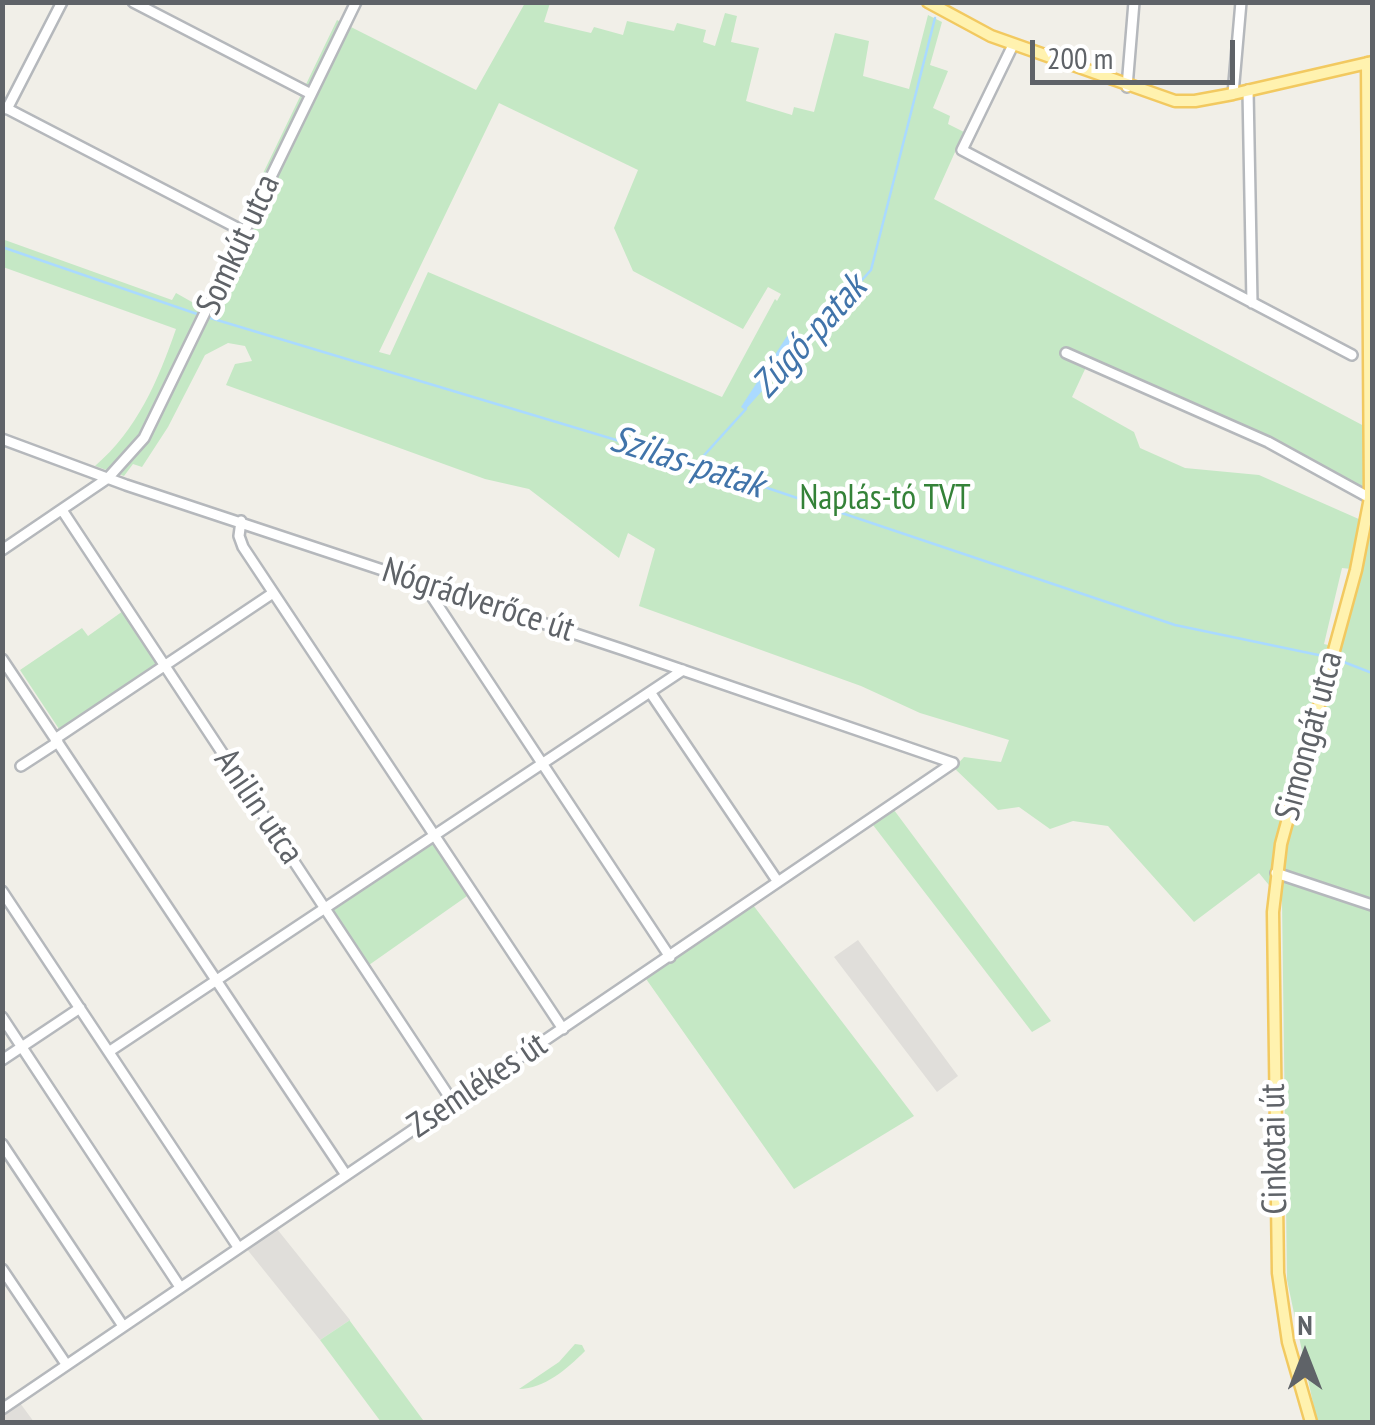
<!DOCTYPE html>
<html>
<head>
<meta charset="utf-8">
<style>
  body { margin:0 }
  #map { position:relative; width:1375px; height:1425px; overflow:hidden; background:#f1efe8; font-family:"PT Sans Narrow",sans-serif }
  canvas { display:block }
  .frame { position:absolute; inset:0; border:5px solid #5f6368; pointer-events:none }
  .north { position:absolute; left:1255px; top:1305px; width:100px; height:100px; -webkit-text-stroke:8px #fff; paint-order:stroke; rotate:0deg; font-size:28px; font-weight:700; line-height:40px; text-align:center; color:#5f6368 }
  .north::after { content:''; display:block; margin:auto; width:35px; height:45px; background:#5f6368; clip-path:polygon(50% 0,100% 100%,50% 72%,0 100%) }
  .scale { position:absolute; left:1030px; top:40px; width:205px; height:45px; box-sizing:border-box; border:5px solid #5f6368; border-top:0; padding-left:12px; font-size:30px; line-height:35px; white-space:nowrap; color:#5f6368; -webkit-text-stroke:8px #fff; paint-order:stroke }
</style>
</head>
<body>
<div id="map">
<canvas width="1375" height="1425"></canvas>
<div class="frame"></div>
<div class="north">N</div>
<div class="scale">200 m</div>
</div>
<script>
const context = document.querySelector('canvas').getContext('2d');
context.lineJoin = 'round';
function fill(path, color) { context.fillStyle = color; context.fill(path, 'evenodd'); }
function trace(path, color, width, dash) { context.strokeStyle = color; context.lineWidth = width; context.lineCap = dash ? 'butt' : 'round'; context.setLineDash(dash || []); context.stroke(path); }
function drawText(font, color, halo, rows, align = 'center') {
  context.font = font + ' "PT Sans Narrow",sans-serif'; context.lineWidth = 9; context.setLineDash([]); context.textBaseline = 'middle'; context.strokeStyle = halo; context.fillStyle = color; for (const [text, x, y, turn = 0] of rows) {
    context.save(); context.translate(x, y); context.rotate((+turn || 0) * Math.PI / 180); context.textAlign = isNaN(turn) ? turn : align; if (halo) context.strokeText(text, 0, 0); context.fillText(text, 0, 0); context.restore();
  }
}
fill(new Path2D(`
  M858,940L958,1076L937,1092L834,957Z
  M277,1229L350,1320L320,1340L246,1248Z
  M20,1403L34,1422H3V1415Z`), '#e0deda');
fill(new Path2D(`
  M525,3H550L544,22L591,33L594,27L623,35L627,21L674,31L677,23L706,30L703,42L715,46L725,13L737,16L731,42L759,48L746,101L792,115L794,107L814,112L835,33L869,41L863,76L909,89L928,15L942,22L930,65L948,71L933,108L950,116L948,124L964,132L934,199L1366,427V488L1107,364L1087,365L1072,397L1134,432L1140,448L1185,468L1259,475L1361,520L1351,569L1342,568L1324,644L1340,648L1372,519V1422H1317L1287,1280L1282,901L1259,873L1194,922L1108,826L1073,821L1050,829L1019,807L998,810L954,768L964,757L1001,762L1009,740L920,713L861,686L639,606L655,549L628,533L619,558L529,489L485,479L226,385L235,364L252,361L245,346L228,343L205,355L168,427L142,467L133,464L124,476L95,466C137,430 158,381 176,329L3,267L2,239L172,300L176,293L199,306L337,20L476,90ZM499,103L638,170L614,228L633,271L743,329L768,287L781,294L777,301L775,299L722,397L428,272L390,355L379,352Z
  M123,611L160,668L61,732L20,670L82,628L88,636Z
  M894,810L1051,1021L1032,1032L873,825Z
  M435,842L470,894L369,965L331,910Z
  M753,905L914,1116L794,1189L644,976Z
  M350,1320V1321L423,1420L381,1422L320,1340Z
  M575,1344L582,1345L585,1351C567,1369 544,1389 519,1389L559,1362Z`), '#c5e8c5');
fill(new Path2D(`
  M791,330L806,342L745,410L741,407Z`), '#aadaff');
trace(new Path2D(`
  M2,247L200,315
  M207,317L696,464L1175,625L1328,657
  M805,343L871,270L935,18
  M698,462L746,409
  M1336,659L1372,673`), '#aadaff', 2.5);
const minor = new Path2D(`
  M133,2L311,94
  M1013,45L962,150L1352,355
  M1127,87L1134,2
  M1248,90L1252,303
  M1233,94L1241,2
  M2,106L245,232
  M7,109L62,2
  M1066,353L1268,442L1370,498
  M2,439L126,485L624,650L953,763
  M62,510L454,1104
  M241,521L239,536L243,547L563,1029
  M2,550L108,478L144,438L356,2
  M423,583L670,957
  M2,659L346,1175
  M650,692L778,882
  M55,739L273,593
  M21,766L58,742
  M1276,873L1372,905
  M2,891L238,1247
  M2,1017L180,1287
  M110,1051L683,670
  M2,1060L80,1008
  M2,1144L123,1326
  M2,1269L66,1364
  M2,1409L953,763`);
const major = new Path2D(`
  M928,2L991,36L1175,101H1195L1233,94L1372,62
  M1311,1422L1288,1342L1278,1273L1273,912L1281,844L1356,570L1370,498L1367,63`);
trace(minor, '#b5b8bc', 14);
trace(major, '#f2c960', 15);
trace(minor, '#fff', 9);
trace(major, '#fff2af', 10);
drawText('35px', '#5f6368', '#fff', [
  ["Somkút utca",239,245,-65],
  ["Nógrádverőce út",478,601,18],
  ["Simongát utca",1310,736,-75],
  ["Anilin utca",258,807,56],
  ["Zsemlékes út",478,1086,-34],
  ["Cinkotai út",1275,1149,-91]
]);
drawText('35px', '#348238', '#fff', [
  ["Naplás-tó TVT",885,499]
]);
drawText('italic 38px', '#4174aa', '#fff', [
  ["Zúgó-patak",810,337,-48],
  ["Szilas-patak",687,463,18]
]);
</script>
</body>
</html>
